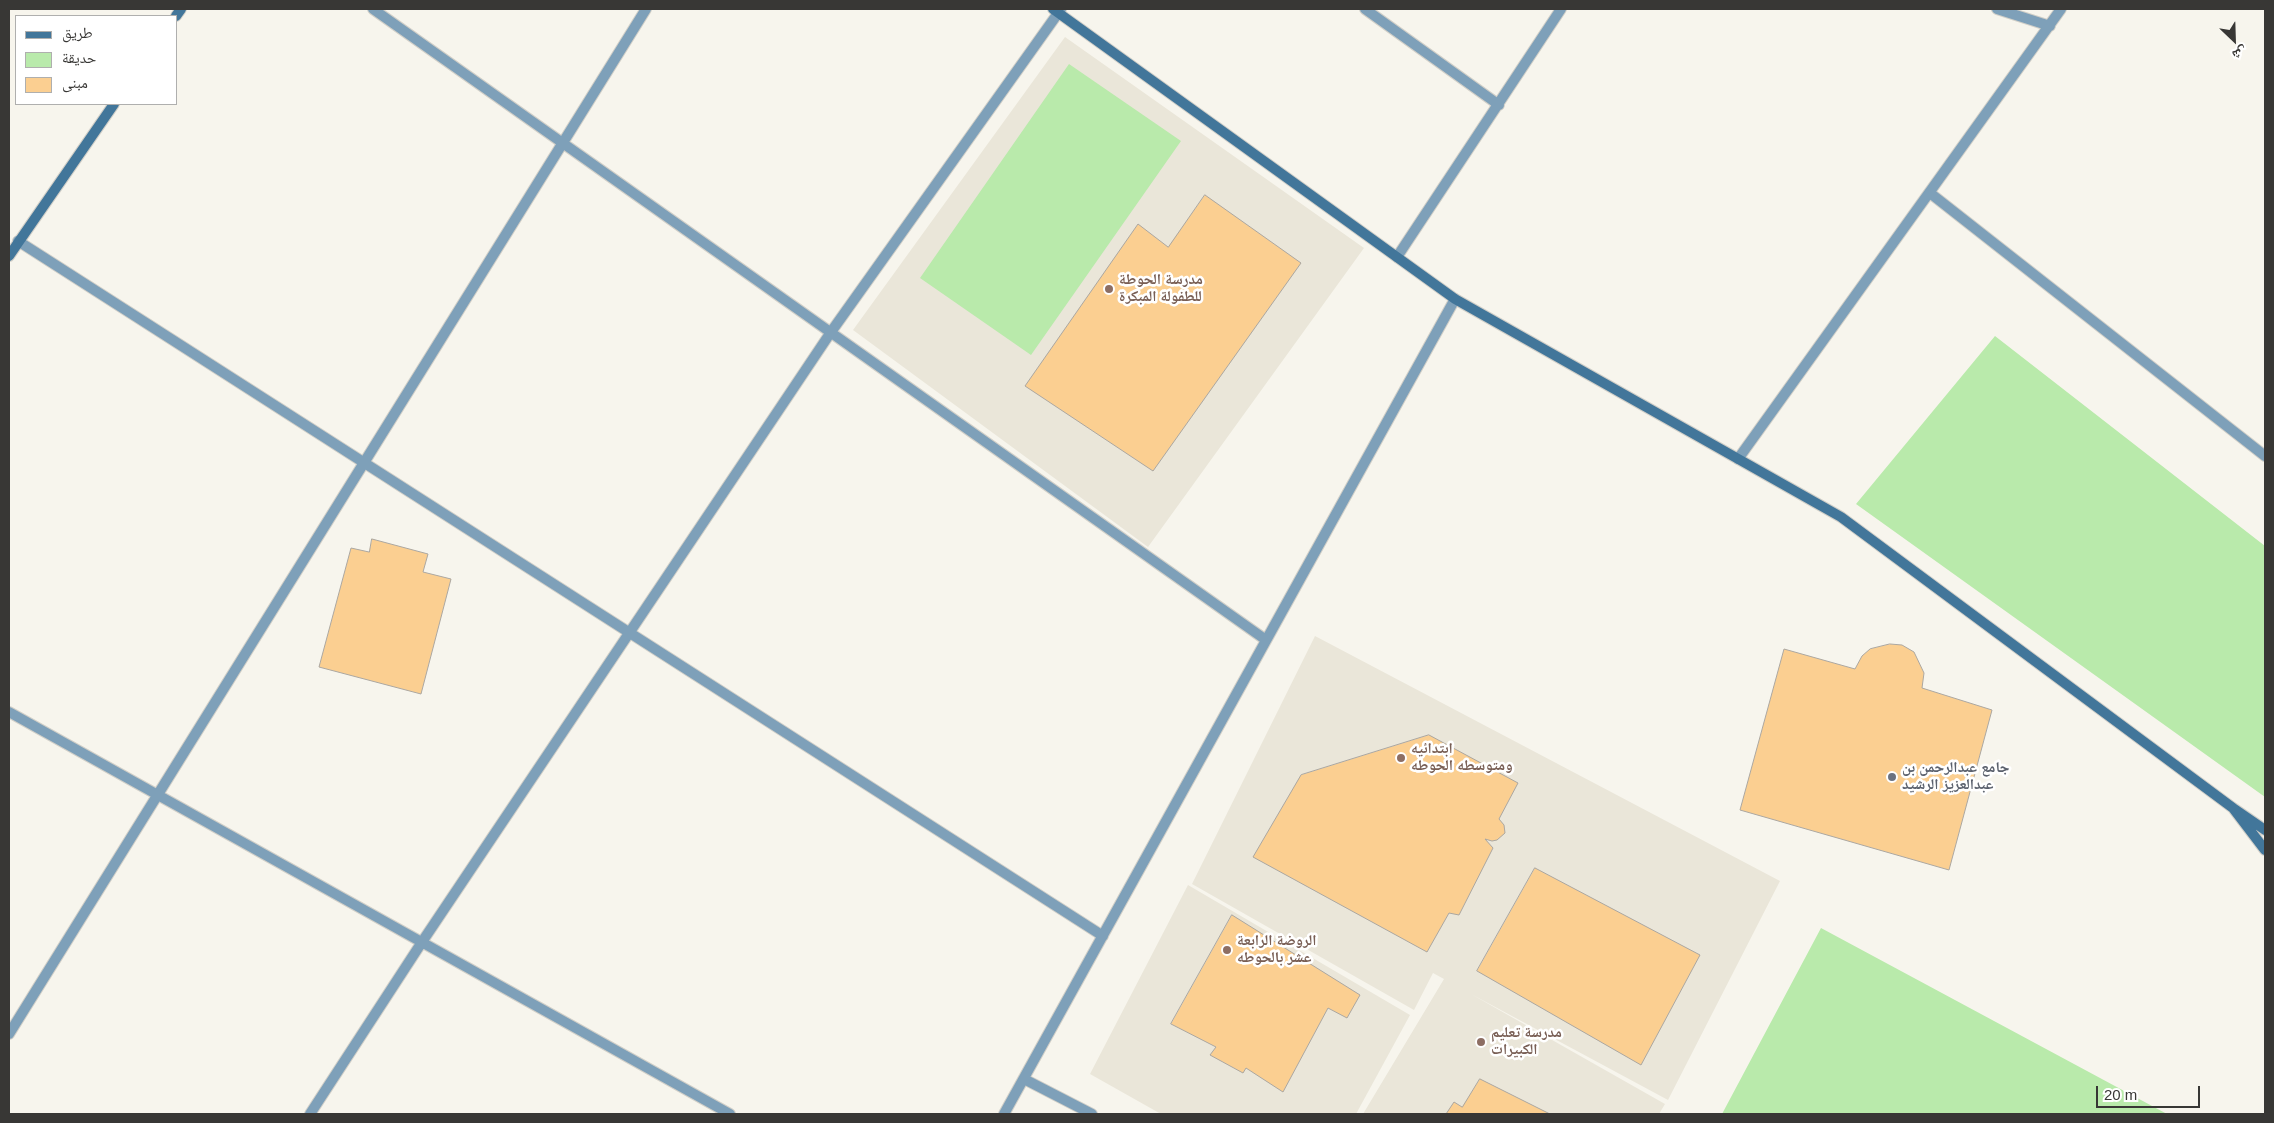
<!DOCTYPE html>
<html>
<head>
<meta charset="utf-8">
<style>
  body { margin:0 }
  #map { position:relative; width:2274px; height:1123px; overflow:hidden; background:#f7f5ed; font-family:Arial,"Noto Naskh Arabic",sans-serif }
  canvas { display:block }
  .frame { position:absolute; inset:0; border:10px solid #383735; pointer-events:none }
  .legend { position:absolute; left:15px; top:15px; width:162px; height:90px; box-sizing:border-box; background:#fff; border:1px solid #afafae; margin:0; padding:6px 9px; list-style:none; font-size:15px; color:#383735 }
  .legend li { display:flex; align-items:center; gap:10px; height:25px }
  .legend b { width:25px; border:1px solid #afafae }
  .north { position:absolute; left:2209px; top:15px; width:50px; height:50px; -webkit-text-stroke:4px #fff; paint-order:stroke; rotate:156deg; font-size:14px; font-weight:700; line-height:20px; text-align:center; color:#383735 }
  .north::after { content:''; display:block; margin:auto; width:18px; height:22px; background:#383735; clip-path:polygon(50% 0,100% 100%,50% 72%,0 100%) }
  .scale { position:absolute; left:2096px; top:1086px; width:104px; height:22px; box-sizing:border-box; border:2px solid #383735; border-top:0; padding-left:6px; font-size:15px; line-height:18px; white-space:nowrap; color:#383735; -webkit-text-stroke:4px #fff; paint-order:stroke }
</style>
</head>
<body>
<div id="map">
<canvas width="2274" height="1123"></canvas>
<div class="frame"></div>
<ul class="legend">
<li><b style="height:6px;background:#42769a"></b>طريق</li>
<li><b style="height:14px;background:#b9eaab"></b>حديقة</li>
<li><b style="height:14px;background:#fbcf91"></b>مبنى</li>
</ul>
<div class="north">ش</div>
<div class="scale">20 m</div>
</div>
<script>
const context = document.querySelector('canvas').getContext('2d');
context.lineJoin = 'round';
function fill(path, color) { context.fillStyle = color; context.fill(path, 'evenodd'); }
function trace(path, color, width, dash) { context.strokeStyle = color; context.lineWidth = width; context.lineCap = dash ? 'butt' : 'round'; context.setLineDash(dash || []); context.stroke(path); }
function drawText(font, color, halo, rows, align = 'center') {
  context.font = font + ' Arial,"Noto Naskh Arabic",sans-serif'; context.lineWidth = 5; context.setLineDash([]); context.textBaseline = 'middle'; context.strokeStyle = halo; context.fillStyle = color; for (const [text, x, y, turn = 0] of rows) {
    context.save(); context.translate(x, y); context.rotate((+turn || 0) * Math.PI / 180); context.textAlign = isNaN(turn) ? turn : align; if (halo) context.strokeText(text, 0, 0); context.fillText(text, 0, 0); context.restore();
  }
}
fill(new Path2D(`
  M1065,37L1364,248L1148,547L853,330Z
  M1315,636L1780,881L1668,1100L1471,994L1665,1104L1659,1114H1363L1444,979L1433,973L1414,1010L1192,884Z
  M1188,885L1410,1015L1356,1114H1161L1090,1074Z`), '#eae6d9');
fill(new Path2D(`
  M1069,64L1181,141L1031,355L920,278Z
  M1995,336L2265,546V797L1856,504Z
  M1821,928L2167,1114H1722Z`), '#b9eaab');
const building = new Path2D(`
  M1205,195L1301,263L1153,471L1025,386L1138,224L1168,247Z
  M372,539L428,554L423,572L451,579L421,694L319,667L351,548L369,552Z
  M1890,644L1902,645L1914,652L1924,673L1922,688L1992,710L1949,870L1740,810L1784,649L1855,669L1862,656L1870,649Z
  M1429,735L1518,783L1499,819L1504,825L1505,833L1497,840L1492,841L1485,839L1493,848L1459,915L1449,913L1427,952L1253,857L1301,775Z
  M1535,868L1700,955L1641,1065L1477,971Z
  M1232,915L1360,995L1347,1018L1328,1008L1283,1092L1246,1068L1243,1073L1210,1055L1216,1047L1171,1024Z
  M1480,1079L1550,1114H1446L1454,1102L1462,1107Z`);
fill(building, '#fbcf91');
trace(building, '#aba7a1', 1);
const street = new Path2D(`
  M373,9L1266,640
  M1365,9L1499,105
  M1997,9L2050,26
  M1930,193L2265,456
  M18,241L1103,936
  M1397,257L1561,9
  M1738,459L2061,9
  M9,712L730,1114
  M9,1034L646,9
  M1024,1079L1092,1114
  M310,1114L422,942L831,332L1061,9
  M1004,1114L1455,299`);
const secondary = new Path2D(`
  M1053,9L1455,299L1841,517L2233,808
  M176,16L181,9
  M9,256L114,104
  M2265,830L2233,808L2265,850`);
trace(street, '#d1cfc8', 12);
trace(secondary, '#d1cfc8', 12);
trace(street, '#7ea0b9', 10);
trace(secondary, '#42769a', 10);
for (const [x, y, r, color] of [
  [1109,289,5,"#8d6e63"],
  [1401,758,5,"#8d6e63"],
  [1892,777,5,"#6b7280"],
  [1227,950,5,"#8d6e63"],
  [1481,1042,5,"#8d6e63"]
]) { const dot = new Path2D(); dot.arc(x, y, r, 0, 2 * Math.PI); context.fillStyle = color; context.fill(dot); trace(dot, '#fff', 2); }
drawText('bold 15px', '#785e54', '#fff', [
  ["مدرسة الحوطة",1119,280],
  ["للطفولة المبكرة",1119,297],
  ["ابتدائيه",1411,749],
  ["ومتوسطه الحوطه",1411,766],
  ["الروضة الرابعة",1237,941],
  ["عشر بالحوطه",1237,958],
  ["مدرسة تعليم",1491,1033],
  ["الكبيرات",1491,1050]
], 'left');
drawText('bold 15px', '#5b616d', '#fff', [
  ["جامع عبدالرحمن بن",1902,768],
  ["عبدالعزيز الرشيد",1902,785]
], 'left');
</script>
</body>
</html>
